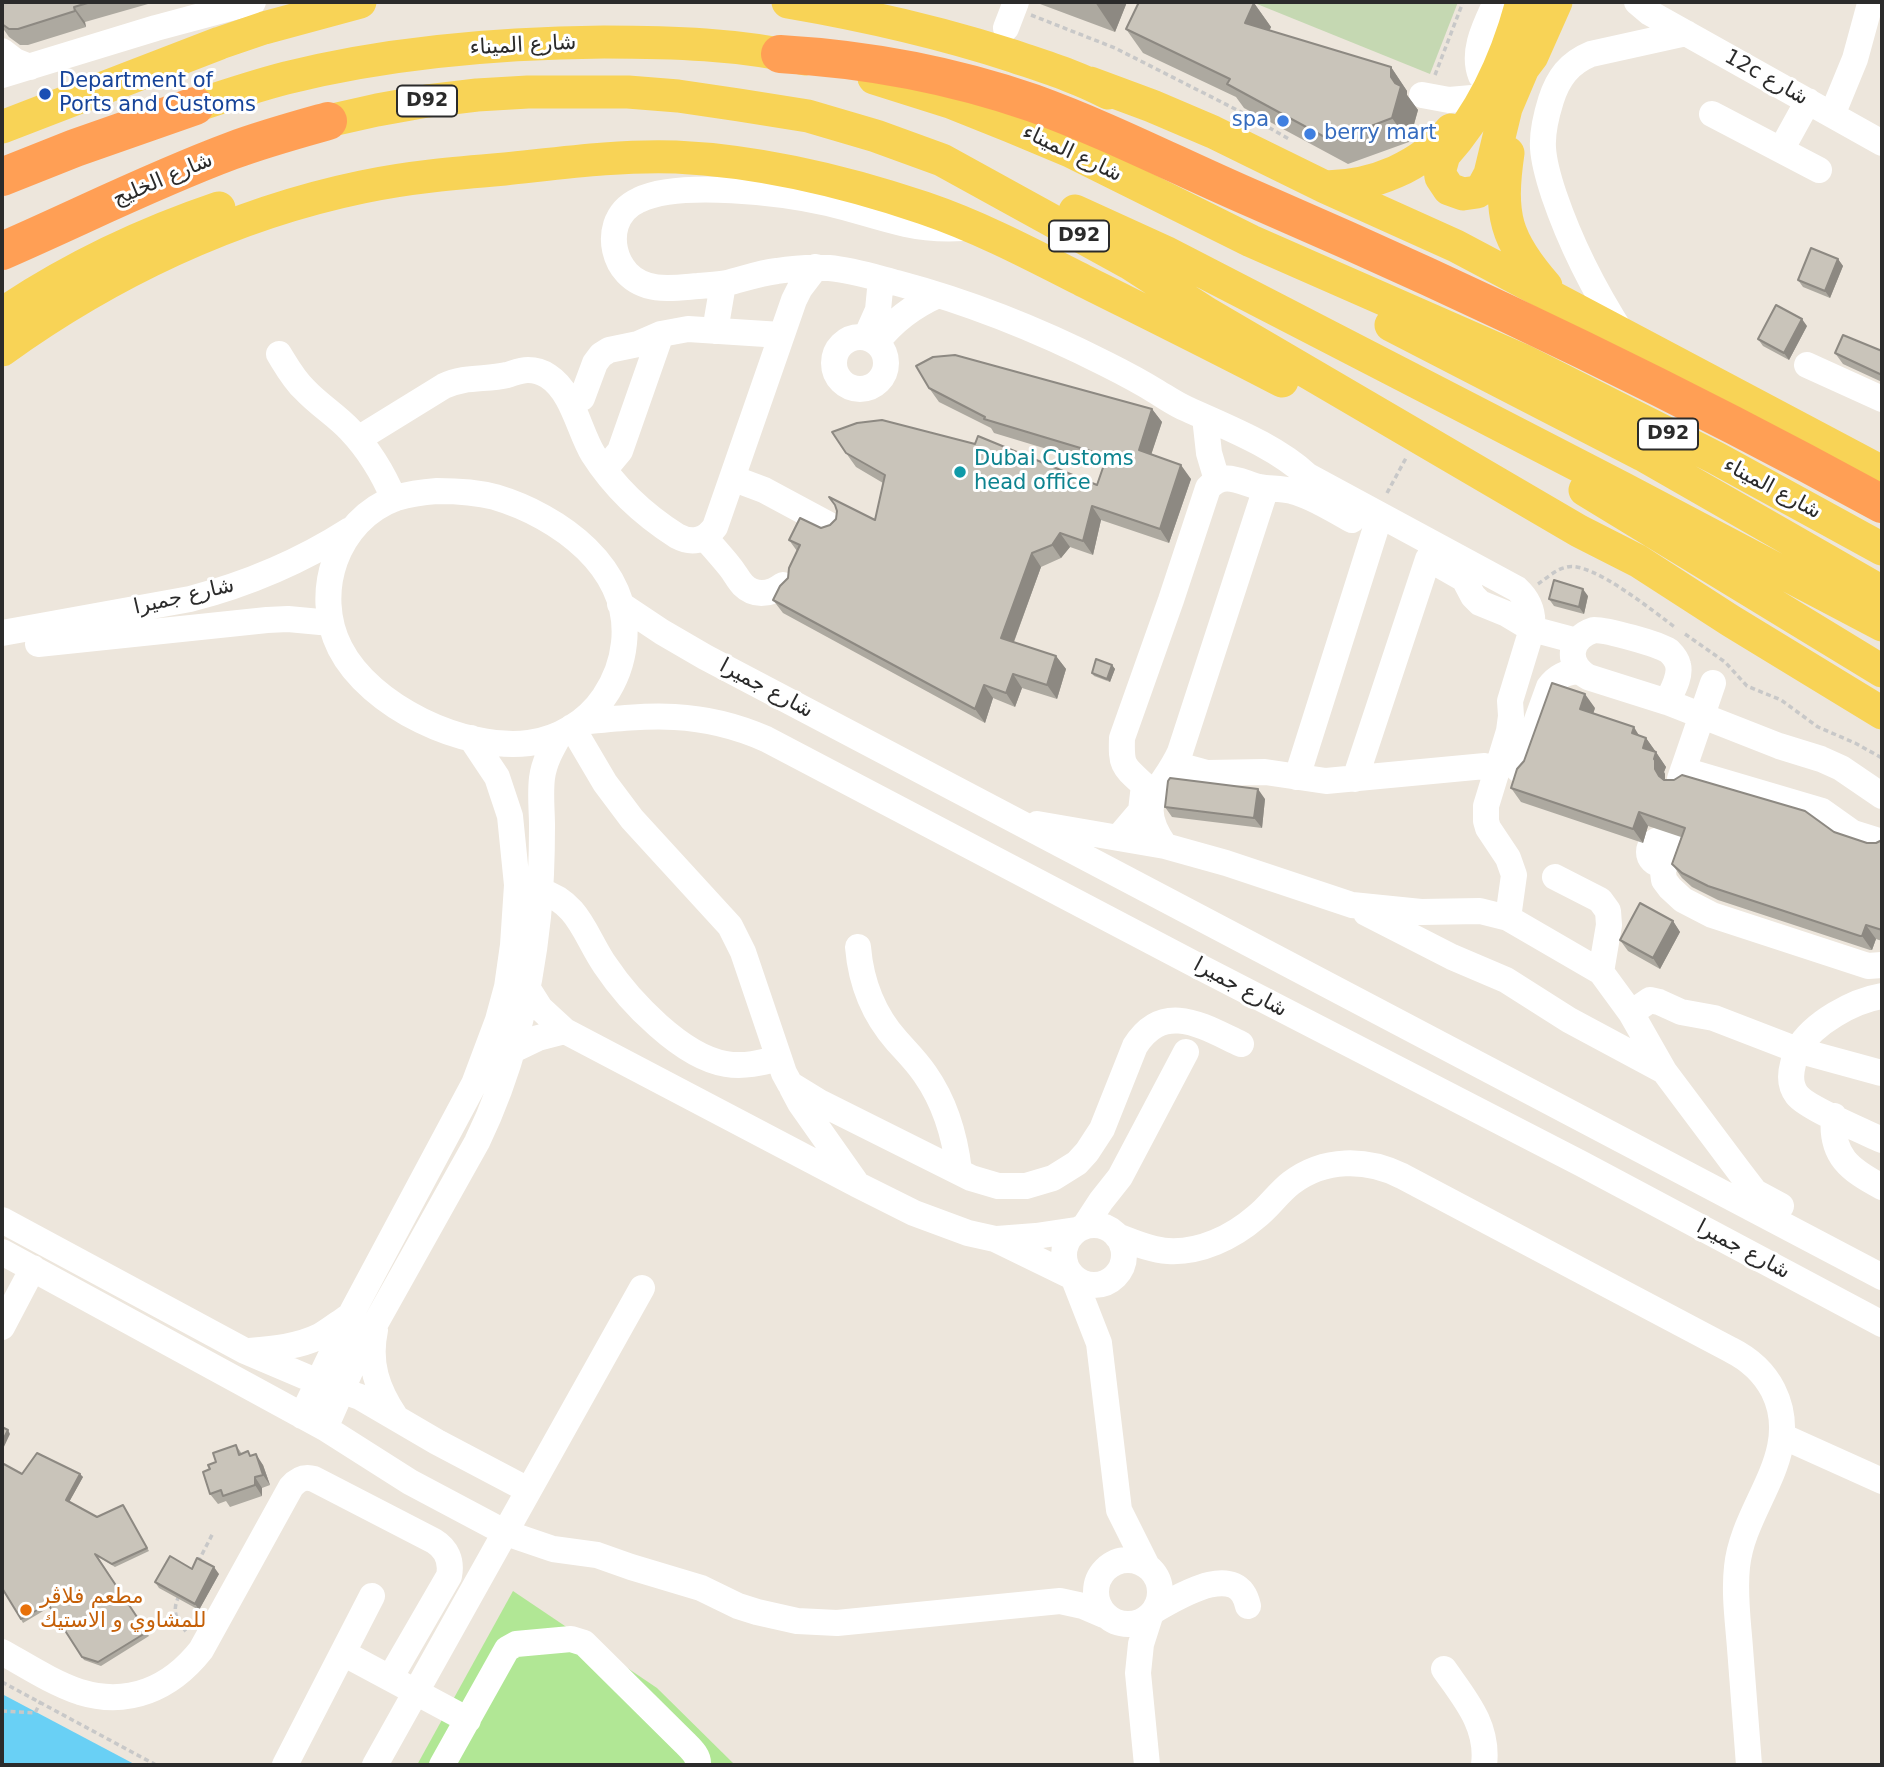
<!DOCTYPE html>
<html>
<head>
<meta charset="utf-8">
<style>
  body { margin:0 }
  #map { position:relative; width:1884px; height:1767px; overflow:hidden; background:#ede6dc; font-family:"DejaVu Sans",sans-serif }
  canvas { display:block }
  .frame { position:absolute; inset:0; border:4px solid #2b2b2b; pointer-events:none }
</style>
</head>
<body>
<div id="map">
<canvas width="1884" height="1767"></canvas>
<div class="frame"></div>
</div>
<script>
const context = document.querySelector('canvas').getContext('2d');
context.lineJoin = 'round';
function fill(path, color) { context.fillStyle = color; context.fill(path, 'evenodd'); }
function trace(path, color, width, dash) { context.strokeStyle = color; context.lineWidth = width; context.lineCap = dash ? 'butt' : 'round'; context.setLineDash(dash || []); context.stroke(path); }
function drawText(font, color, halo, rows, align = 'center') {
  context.font = font + ' "DejaVu Sans","Noto Naskh Arabic",sans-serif'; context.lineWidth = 6; context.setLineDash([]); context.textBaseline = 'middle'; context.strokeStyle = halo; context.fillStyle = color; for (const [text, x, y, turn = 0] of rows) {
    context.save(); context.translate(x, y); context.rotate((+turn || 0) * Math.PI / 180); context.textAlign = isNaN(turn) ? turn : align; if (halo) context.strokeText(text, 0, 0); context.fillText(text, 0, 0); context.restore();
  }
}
fill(new Path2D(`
  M513,1591L657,1688L735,1765H417Z`), '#b1e795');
fill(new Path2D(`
  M1252,2H1458L1430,74Z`), '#c5d8b2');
fill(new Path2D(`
  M2,1694L136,1765H2Z`), '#69d0f5');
trace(new Path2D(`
  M1031,15L1115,48L1245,114L1289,139
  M1435,75L1463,2
  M1387,493L1406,458
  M1538,584C1547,578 1556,569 1567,567C1592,561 1654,612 1676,628
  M1685,634L1725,662L1747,686L1781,700L1818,727L1855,743L1882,758
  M198,1562L213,1533
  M179,1596C171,1612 177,1620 187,1633
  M2,1682L156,1765
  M2,1711L35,1713L41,1701`), '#c8c8c8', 3.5, [5, 3.5]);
trace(new Path2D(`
  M1637,2L1650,13L1882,143
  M1006,28L1016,2
  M2,51L15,61L30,67
  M2,75L156,28L253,2
  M1481,76C1471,51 1486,24 1496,2
  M1422,95L1449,100L1472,98
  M1712,114L1819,170
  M1832,115L1855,59L1870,4
  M1781,150L1808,101
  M963,228C944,229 924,228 906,224C879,218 854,209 828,203C783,193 680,180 639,200C628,205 620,213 616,225C611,241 615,260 627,273C646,293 673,288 698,286C707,285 717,285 727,283C743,279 760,273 777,271C794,268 811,267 829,268C852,270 874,277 897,283C969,302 1039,330 1106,364C1124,373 1141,382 1157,392C1167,398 1177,405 1187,409C1228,428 1274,445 1308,476L1517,589C1529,600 1534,612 1532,629L1510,701L1511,716L1509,731L1486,806V821L1488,828L1508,858L1514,875L1508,918
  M715,331L723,284
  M1623,335C1594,290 1571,245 1554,195C1549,180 1544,164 1543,148C1542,132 1546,116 1551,100C1558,78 1569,63 1591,54L1686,33
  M834 363a26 26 0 1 1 52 0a26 26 0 1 1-52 0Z
  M866,337L878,310L881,279
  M877,342C894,320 913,306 938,295
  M279,354C287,367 294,380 305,390C319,405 336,415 350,430C369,450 383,473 394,499
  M1807,365L1882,399
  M582,398L595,363L601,355L609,350L638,344L661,334L688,329L781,335
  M1206,426L1209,453L1217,480
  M358,439L444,386C465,376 486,380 507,375C514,373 520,370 528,370C535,370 542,372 548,376C573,392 579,431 593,454C614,487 644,515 677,536C692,544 705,541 715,527L794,300L800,288L816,267
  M603,468L610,463L620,451L661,334
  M732,478L764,490L831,526
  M437,491C457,491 476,492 495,497C559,516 632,568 624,643C622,663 615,681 604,697C587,722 559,739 529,743C464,751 370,707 340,648C312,593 336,520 396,498C409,494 423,492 437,491Z
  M705,538C713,547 722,557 730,567C735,573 738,580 743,585C755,597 771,594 783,585
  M1436,563L1464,579L1473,596L1480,603L1507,614L1532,629L1577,641
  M620,604L662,632L705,657L1882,1277
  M1594,630C1608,630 1658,644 1669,651C1673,655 1677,660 1678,665C1681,677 1672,691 1667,702L1588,677C1565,663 1569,638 1594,630Z
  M2,633L190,599C248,584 300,562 350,530
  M38,644L267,620L288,619L331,623
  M1667,702L1779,746L1821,759L1841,768L1882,796
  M581,722C650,715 700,710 766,739L1198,966L1582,1164L1882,1324
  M572,727L605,783L632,819L730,926L743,952L784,1073L790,1084L821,1103L971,1178L998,1186H1026L1053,1178L1077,1163L1087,1152L1102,1129L1135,1046C1164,1000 1204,1027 1241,1044
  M1174,764L1207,773L1265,772L1326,781L1485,766
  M1519,770L1549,687C1557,676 1566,672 1579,671
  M1683,770L1822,811L1853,833L1882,842
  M1297,777L1380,515
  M1355,779L1428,559
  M1680,779L1713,683
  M1037,824L1165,846L1226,863L1352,905L1421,912L1480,911L1508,918L1601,972L1631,1013L1664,1071L1739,1171L1755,1192L1781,1206
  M1118,838L1141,811L1144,785C1123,766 1121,766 1122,738L1171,600L1208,488C1224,470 1240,482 1259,487C1270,489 1281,488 1292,491C1313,496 1333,510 1352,520
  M1649 852a12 12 0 1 1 24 0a12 12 0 1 1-24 0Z
  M1165,846C1133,800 1162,792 1180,752L1266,488
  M1662,864L1664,880L1670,888L1683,900L1712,915L1868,966L1882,965
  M1555,877L1600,900L1608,911L1609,925L1601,972
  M540,891C579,902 585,936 605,965C629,1001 682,1057 726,1064C744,1067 761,1063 779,1058
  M1366,913L1452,957L1506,980L1569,1020L1664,1071
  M858,947C861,983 873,1014 897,1041C907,1052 917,1062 925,1074C946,1104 955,1136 959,1171
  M528,989L540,1008L565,1031L858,1185L914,1213L968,1233L995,1239L1073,1277
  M1882,996C1853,1001 1813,1023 1798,1049C1795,1053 1794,1060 1793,1064C1790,1075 1790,1086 1797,1095C1807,1108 1865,1132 1882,1140
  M1631,1013L1650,1000L1659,1002L1681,1012L1714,1018L1797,1050L1881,1073
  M513,1050L538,1038L565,1031
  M792,1088L800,1103L855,1181
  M1834,1116C1830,1156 1850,1170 1882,1187
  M2,1220L245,1351L318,1382L360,1397L437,1442L528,1490
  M1064 1255a30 30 0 1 1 60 0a30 30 0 1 1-60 0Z
  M1084,1227L1101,1201L1120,1177L1186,1052
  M1117,1236C1133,1242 1150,1250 1168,1251C1200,1253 1233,1237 1256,1217C1269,1207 1278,1193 1291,1183C1324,1158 1366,1158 1402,1176L1731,1350C1749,1359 1763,1371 1773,1390C1805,1454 1743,1505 1737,1567C1734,1594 1738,1621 1740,1648C1743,1687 1746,1726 1749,1765
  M997,1239L1036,1236L1076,1230
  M2,1252L325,1428L410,1482L506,1533L553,1549L597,1555L631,1567L701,1588L738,1606L757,1612L797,1621L837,1623L1060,1601L1083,1606L1104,1615
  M1074,1279L1099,1343L1119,1510L1147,1566
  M2,1327L33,1268
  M375,1330C368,1363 377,1389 395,1416
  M248,1351C272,1349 298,1347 320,1336C330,1330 339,1323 348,1317
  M302,1416L350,1316L474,1084L498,1020L507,987L513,945L517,885L510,816L497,777L471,738
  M325,1428L355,1360L477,1142C511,1072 530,995 538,917C541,887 542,857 542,826C542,811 540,794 542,778C544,762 552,748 560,734
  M1782,1436L1882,1481
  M1096 1592a32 32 0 1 1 64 0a32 32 0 1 1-64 0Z
  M1155,1610C1178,1597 1238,1559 1248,1606
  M2,1652C27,1666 53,1683 80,1692C129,1707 171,1688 201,1650L291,1487C298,1479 304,1476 314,1479L434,1541C447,1549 452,1561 449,1576L390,1678
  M343,1653L468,1720
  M1444,1669C1465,1699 1489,1726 1484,1765
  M285,1765L372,1596
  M375,1765L642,1288
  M442,1765L507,1649L516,1644L571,1639L584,1643L685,1743C691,1749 699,1756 698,1765
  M1147,1765L1138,1673L1141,1644L1150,1616`), '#fff', 26);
trace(new Path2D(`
  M788,2C864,15 939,32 1013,56C1045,67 1078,77 1108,93
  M1522,2C1507,58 1483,112 1444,155L1440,169L1441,177L1449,189L1463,194L1477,192L1483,187L1490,174L1506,108L1523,68L1532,56L1556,2
  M874,78L950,102L1010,126L1070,151L1251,241L1522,360L1716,458L1882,549
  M1090,83L1152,106L1213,132L1325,187L1456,246L1882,472
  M195,106C225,96 255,86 286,78C390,52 497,43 604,42C672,42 739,44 805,59
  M328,121L377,110L427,101L477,95L528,92H628L678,96L739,105L808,116L876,136L942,160L1129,263L1208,314L1502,486L1579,531L1638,561L1731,621L1882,713
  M2,127L220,43L264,28L360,2
  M1508,153C1499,215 1505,239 1546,286
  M1326,187C1374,186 1421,167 1451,130
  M1075,211L1165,252L1624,489L1882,625
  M2,314C69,269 142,234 219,208
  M1391,325L1643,455L1882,592
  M2,350C109,273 232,214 362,187C409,177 457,173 505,169C562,163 619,155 676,157C760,161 844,181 924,208C980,227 1033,255 1086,282C1152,315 1217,347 1282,381
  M1585,490L1882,671`), '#f8d356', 33);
trace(new Path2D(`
  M780,54C865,59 952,75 1033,103C1113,132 1187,171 1265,204C1475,295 1681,394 1882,504
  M2,177L75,148L195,106
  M2,251C78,218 153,180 231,151C263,139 296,130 328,121`), '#ff9f55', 38);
fill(new Path2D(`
  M2,2H155L85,22L86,27L28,45H20L9,37L2,27Z
  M1039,2H1127L1115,32L1040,4Z
  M1254,3L1271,27L1269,31L1391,67L1407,91V95L1418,110L1409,142L1348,164L1244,108L1236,97L1143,53L1126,29Z
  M1838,259L1843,266L1830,298L1803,287L1798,280Z
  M1807,326L1789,360L1763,346L1758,339Z
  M1882,351V382L1843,364L1835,353Z
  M929,388L1152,409L1162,422L1151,455L1191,479L1169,543L1101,520L1093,555L1070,547L1061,558L1041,567L1014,642L1056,656L1066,669L1057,699L1022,688L1015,707L993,698L985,723L783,613L773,600L788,578L797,551L789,540L830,525L836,519L837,511L836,507L829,497L875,520L883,483L856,467L846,453L1097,485L1103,466L994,433L991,428L939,402Z
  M1588,596L1584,614L1554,606L1549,599Z
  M1112,665L1115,669L1110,682L1094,676L1092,673Z
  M1595,708L1593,714L1646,738L1666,767L1664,772L1665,774V780L1867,843H1876L1882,840V941L1876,939L1872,950H1870L1718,900L1692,887L1682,878L1672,864L1681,837L1648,826L1643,843L1521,802L1511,788Z
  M1265,799L1262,828L1172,817L1165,807Z
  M1673,921L1680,932L1660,969L1628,951L1620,940Z
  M236,1445L242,1454L251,1456L263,1465L270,1485L262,1488V1496L230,1507L226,1501L218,1504L210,1494V1469Z
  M2,1463L22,1474H80L83,1477L69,1502L97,1517L123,1505L149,1551L115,1567L98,1557L149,1636L101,1666L84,1660L50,1607L23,1623L5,1591L2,1593Z
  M192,1569L219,1574L199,1610L159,1588L155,1582Z`), '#ada9a0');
fill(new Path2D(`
  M1095,2H1127L1115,32Z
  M1254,3L1271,27L1261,47L1245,23Z
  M74,7L85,22L86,27L75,11Z
  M1391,67L1407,91V95L1418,110L1409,142L1392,118Z
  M1838,259L1843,266L1830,298L1825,291Z
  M1802,319L1807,326L1789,360L1784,353Z
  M1152,409L1162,422L1148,464L1139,450Z
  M1181,465L1191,479L1169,543L1160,529Z
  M1092,506L1101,520L1093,555L1083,541Z
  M1060,533L1070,547L1061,558L1052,545Z
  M1032,553L1041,567L1010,652L1001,638Z
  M1583,589L1588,596L1584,614L1579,607Z
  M1056,656L1066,669L1057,699L1047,685Z
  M1112,665L1115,669L1110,682L1107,679Z
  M1013,674L1022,688L1015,707L1006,693Z
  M984,685L993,698L985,723L975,709Z
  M1585,694L1595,708L1590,723L1580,709Z
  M1634,727L1643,742L1632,733Z
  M1646,738L1656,752L1643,748Z
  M1656,752L1666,767L1664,772L1665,774V783L1659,776L1655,769L1654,759Z
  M1258,789L1265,799L1262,828L1254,818Z
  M1639,812L1648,826L1643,843L1633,829Z
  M1673,921L1680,932L1660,969L1653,958Z
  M1866,925L1876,939L1872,950L1862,936Z
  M8,1430L10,1434L2,1451V1442Z
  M256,1454L263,1465L270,1485L263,1475Z
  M80,1474L83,1477L68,1504L66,1500Z
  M255,1477L262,1488V1496L255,1485Z
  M214,1567L219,1574L199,1610L195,1604Z`), '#8d8982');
const building = new Path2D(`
  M2,2H91L74,7L75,11L18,29H9L2,24Z
  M1139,2H1252L1254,3L1245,23L1391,67V77L1395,83L1401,86L1392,118L1332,141L1227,84L1230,79L1126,29Z
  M1811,248L1838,259L1825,291L1798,280Z
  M1776,305L1802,319L1784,353L1758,339Z
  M1843,335L1882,351V375L1835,353Z
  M955,355L1152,409L1139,450L1181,465L1160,529L1092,506L1083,541L1060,533L1052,545L1032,553L1001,638L1056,656L1047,685L1013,674L1006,693L984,685L975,709L773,600L780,586L788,578L789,568L800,545L789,540L800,518L821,528L830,525L836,519L837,511L835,505L829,497L875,520L885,475L846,453L832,432L857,423L882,420L975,444L978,436L1097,485L1107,456L984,419L985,417L929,388L916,366L933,357Z
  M1554,580L1583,589L1579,607L1549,599Z
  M1096,659L1112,665L1107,679L1092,673Z
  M1552,683L1585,694L1580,709L1634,727L1632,733L1646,738L1643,748L1656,752L1654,759L1655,760V769L1659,776L1664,780H1674L1682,775L1805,811L1834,832L1867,843H1876L1882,840V930L1866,925L1862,936H1860L1708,886L1682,873L1672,864L1685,828L1639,812L1633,829L1511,788L1517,769L1524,761Z
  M1170,778L1258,789L1254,818L1165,807L1168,781Z
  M1640,903L1673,921L1653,958L1620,940Z
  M2,1427L8,1430L2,1442Z
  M236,1445L239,1455L248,1451L250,1456L256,1454L263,1475L255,1477V1485L223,1496L221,1490L210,1494L203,1472L210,1469L208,1465L216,1462L213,1453Z
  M37,1453L80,1474L66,1500L97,1517L123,1505L147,1548L112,1564L95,1554L147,1632L98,1662L82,1657L48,1604L21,1619L2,1588V1463L22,1474Z
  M170,1556L192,1569L197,1558L214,1567L195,1604L155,1582Z`);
fill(building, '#c9c4ba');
trace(building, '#8d8982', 2);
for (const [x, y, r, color] of [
  [45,94,7,"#1a4fb4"],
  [1283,121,7,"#3f7fe0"],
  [1310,134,7,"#3f7fe0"],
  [960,472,7,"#0f9aa8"],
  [26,1610,7,"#e8710a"]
]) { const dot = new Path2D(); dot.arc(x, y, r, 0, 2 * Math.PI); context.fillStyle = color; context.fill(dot); trace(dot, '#fff', 2.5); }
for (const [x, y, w] of [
  [427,101,60],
  [1079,236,60],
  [1668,434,60]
]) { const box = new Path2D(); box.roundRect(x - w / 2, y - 15.5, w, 31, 5); context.fillStyle = '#fff'; context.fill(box); trace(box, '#2b2b2b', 2); }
drawText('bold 19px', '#2b2b2b', null, [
  ["D92",427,101],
  ["D92",1079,236],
  ["D92",1668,434]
]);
drawText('21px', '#2b2b2b', '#fff', [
  ["شارع الميناء",523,46,-3],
  ["12c شارع",1766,78,29],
  ["شارع الميناء",1072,154,25],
  ["شارع الخليج",163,180,-23],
  ["شارع الميناء",1772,489,28],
  ["شارع جميرا",184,597,-13],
  ["شارع جميرا",766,689,28],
  ["شارع جميرا",1240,988,28],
  ["شارع جميرا",1743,1250,28]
]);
drawText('21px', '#164399', '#fff', [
  ["Department of",59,82],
  ["Ports and Customs",59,106]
], 'left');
drawText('21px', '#366cbe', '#fff', [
  ["spa",1269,121],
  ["berry mart",1324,134,"left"]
], 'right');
drawText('21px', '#0d838f', '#fff', [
  ["Dubai Customs",974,460],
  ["head office",974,484]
], 'left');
drawText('21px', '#c56008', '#fff', [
  ["مطعم فلاڤر",40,1598],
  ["للمشاوي و الاستيك",40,1622]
], 'left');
</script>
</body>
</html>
